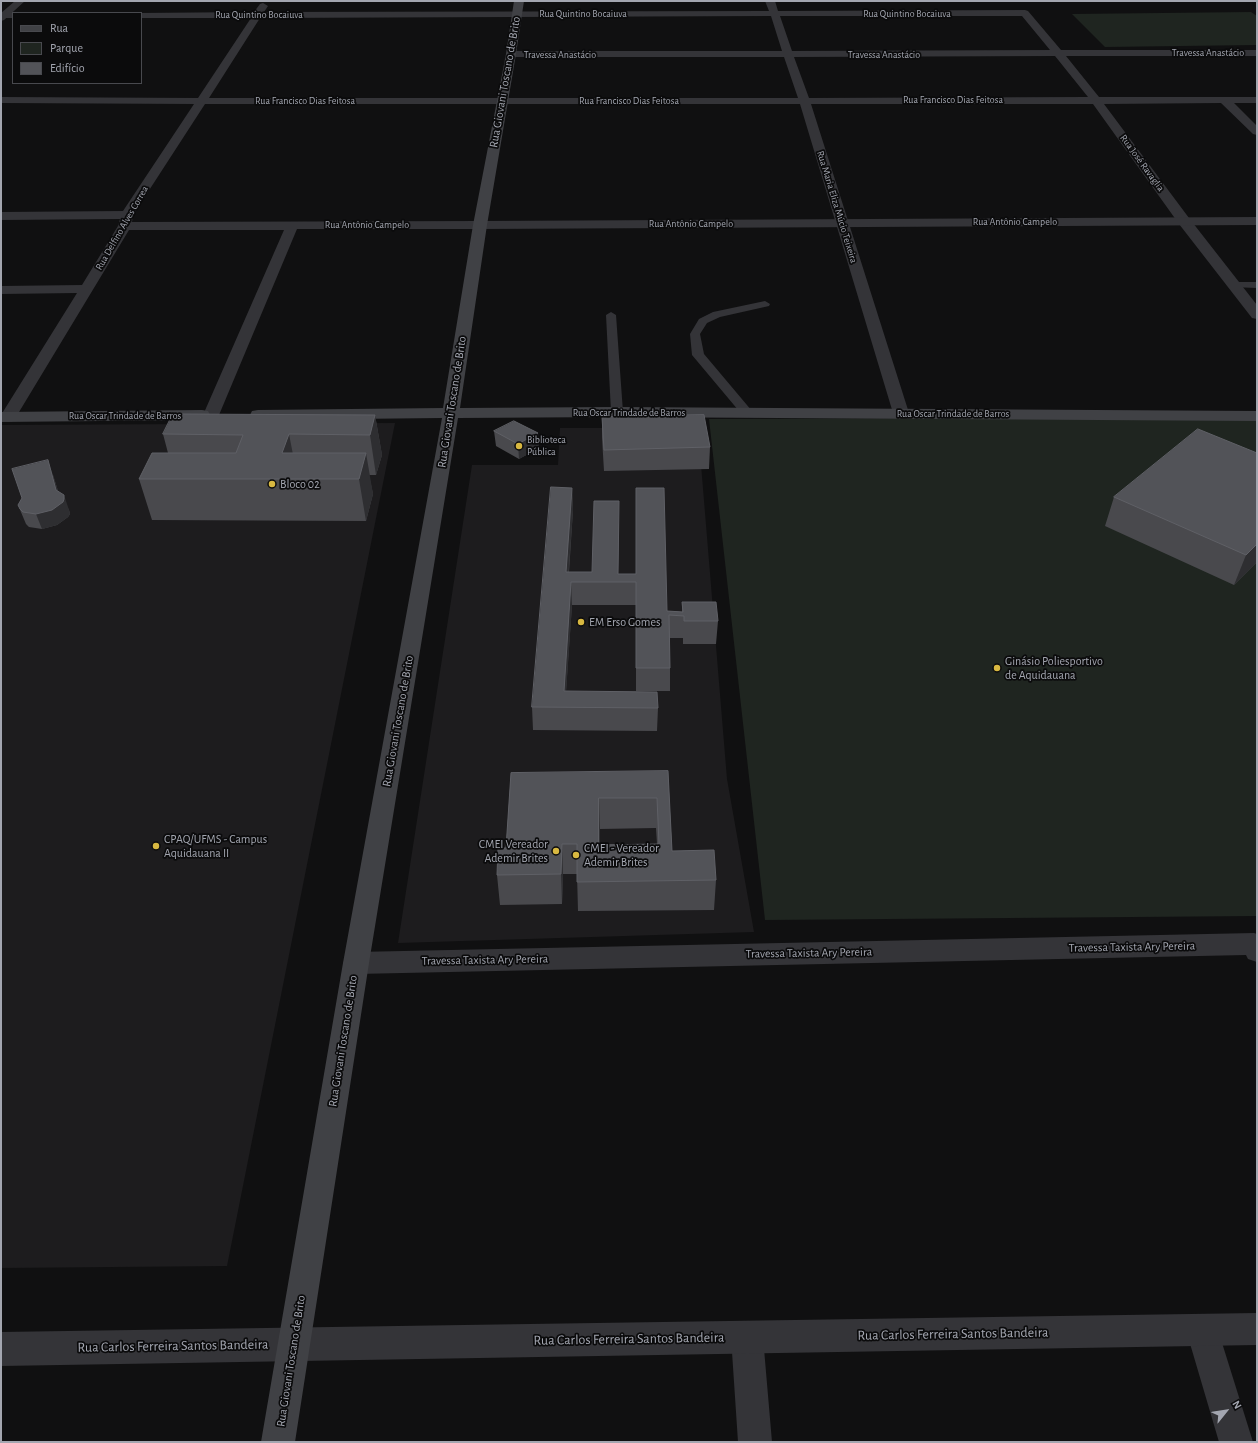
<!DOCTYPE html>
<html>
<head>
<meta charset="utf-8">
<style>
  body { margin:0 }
  #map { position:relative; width:1258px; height:1443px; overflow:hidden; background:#101011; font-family:"Alegreya Sans",sans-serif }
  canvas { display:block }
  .frame { position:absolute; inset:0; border:2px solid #a3a6b0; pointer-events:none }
  .legend { position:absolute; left:12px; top:12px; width:130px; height:72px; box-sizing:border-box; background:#0b0b0c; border:1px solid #48494e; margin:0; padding:5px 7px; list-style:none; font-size:12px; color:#a3a6b0 }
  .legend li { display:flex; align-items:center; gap:8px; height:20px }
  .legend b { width:20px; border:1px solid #48494e }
  .north { position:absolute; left:1206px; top:1391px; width:40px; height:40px; -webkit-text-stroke:3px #0b0b0c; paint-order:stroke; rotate:60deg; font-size:11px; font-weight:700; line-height:16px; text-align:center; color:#a3a6b0 }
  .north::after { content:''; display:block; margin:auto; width:14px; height:18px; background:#a3a6b0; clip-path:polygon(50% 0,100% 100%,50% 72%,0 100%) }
</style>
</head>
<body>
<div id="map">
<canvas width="1258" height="1443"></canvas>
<div class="frame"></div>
<ul class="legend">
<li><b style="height:5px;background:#404145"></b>Rua</li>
<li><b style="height:11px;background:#1f2520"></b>Parque</li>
<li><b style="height:11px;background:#525358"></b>Edifício</li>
</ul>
<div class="north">N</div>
</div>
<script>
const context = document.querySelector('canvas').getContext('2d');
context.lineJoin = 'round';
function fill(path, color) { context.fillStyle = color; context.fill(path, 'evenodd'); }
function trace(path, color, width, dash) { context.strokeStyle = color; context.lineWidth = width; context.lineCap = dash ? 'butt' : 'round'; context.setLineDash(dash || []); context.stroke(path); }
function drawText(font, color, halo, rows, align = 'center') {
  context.font = font + ' "Alegreya Sans",sans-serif'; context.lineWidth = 3.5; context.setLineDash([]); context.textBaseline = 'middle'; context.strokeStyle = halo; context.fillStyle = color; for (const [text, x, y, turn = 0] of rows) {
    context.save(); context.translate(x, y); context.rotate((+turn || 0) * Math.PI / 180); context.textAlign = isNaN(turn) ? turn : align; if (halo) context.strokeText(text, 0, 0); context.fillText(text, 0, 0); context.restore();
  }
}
fill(new Path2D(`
  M395,423L227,1266L1,1268V425Z
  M560,428H698L727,779L754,932L398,943L472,465H558Z`), '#1d1c1e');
fill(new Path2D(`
  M1251,12L1257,16V45L1105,47L1072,14Z
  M1257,417V916L765,920L709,419Z`), '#1f2520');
fill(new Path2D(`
  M1234,282H1257V288L1230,287L1229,285Z
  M765,301L770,304L769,306L720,317L707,323L700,334L704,354L752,411L754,414L752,417H744L692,355L690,334L699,319L713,312Z
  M611,312L616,315L623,412L621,415H613L611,412L606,315Z`), '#343438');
fill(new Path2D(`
  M765,1H775L778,11L1025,10L1028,11L1061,50H1257V56H1066L1099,97H1257V103H1234L1257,126V135L1253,134L1221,103L1104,104L1189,218L1257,305V319L1252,318L1179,224L1093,104H811L909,413L907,417L901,418L895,417L893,413L800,104H205L133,215L132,222L480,221L485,222L487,225L485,228L480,229H297L219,415L217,419L211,420L205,419L203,415L284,230H129L16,417L14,421L8,422L1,419V415L77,293L1,294V286L82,285L118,226L120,219L1,220V212L123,211L194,104L1,103V97L198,98L251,18H141V13H138L254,12L260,4L263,3L268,6L264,12L769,11ZM771,16L782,51H511L506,54L511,57H784L798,98H209L260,18ZM780,16H1022L1050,50L792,51ZM1055,56L1088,97L809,98L794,57Z
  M1,12L16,13H13V18H1Z
  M1254,933L1257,934V962L1248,959L1246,955L356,974L347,971L343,963L347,955L356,952Z
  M1202,1314L1214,1318L1218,1330L1253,1442H1219L1186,1330L1190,1318Z
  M747,1321L759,1325L763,1337L772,1442H738L731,1337L735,1325Z`), '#343438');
fill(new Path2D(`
  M15,1H25L4,20L1,21V13Z
  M1257,217V225L480,229L475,228L473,225L475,222L480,221Z
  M1257,1313V1345L1,1366V1332Z`), '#343438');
fill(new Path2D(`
  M514,1H524L516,54L487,225L460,408L617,407L1257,411V421L617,417L458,418L369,963L295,1442H261L343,963L442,418L258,420L252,419L250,415L252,411L258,410L443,408L473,225L506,54Z
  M202,410L208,411L210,415L208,419L202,420L1,422V412Z`), '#404145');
fill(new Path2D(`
  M375,415L382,455L376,475H369L373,494L366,521L152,520L139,479L168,453L163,434Z
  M602,417L710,447L709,469L604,471L602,438Z
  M1198,429L1257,562L1234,585L1105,526L1114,497Z
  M494,431L539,448L519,459L496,446Z
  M53,475L58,491L69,510L70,514L68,517L57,525L42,529L29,527L26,524L18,505Z
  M572,488L573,510L569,572H592L619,523L618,574H636L667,611L682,612V602L718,621L716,644H683V638H670V691H636V605H572L566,691L658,708L657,731L533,730L532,707Z
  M668,771L672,851L716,880L714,910L578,911L577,874H563L562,904L500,905L497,875L506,848L511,773ZM656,828L657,844L600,845V829Z`), '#49494d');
fill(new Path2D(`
  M375,415L382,455L376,475L370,435Z
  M538,433L539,448L519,459L518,444Z
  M289,434L297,475L282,453Z
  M366,453L373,494L366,521L359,479Z
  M48,460L53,475L62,503L64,495L69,510L70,514L68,517L57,525L42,529L36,514L56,490Z
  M572,488L573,510L567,594L566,572Z
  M619,501V523L618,582Z
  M1257,544V562L1234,585L1246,555Z
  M571,582L572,605L565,708L564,691Z
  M599,798L600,829V875L599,845Z
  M562,844L563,874L562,904L561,874Z`), '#2e2e31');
const building = new Path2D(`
  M173,414L375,415L370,435L289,434L282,453H366L359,479H139L152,453H236L243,435L163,434Z
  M704,415L710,447L604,450L602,417Z
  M514,421L538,433L518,444L494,431Z
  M1198,429L1257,453V544L1246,555L1114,497Z
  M48,460L56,490L64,495V499L63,502L52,510L36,514L23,512L20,509L18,505L22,498L12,469Z
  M551,487L572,488L566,572H592L594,501H619L618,574H636V488H664L667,611L683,612L682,602H716L718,621H684V616L669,615L670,668H636V582H571L564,691L657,692L658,708L532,707Z
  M668,771L672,851L714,850L716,880L577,882V844H562L561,874L497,875L498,848H506L511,773ZM599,798H657L659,844L599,845Z`);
fill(building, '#525358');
trace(building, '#5f6066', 1);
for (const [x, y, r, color] of [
  [519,446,4,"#d8b841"],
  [272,484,4,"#d8b841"],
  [581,622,4,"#d8b841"],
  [997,668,4,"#d8b841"],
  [156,846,4,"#d8b841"],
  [556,851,4,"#d8b841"],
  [576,855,4,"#d8b841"]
]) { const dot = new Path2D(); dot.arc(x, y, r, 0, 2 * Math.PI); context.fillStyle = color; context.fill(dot); trace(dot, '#0b0b0c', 1.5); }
drawText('10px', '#a3a6b0', '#0b0b0c', [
  ["Rua Quintino Bocaiuva",583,14],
  ["Rua Quintino Bocaiuva",907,14],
  ["Rua Quintino Bocaiuva",259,15],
  ["Travessa Anastácio",1208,53],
  ["Travessa Anastácio",560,55],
  ["Travessa Anastácio",884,55],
  ["Rua Francisco Dias Feitosa",953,100],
  ["Rua Francisco Dias Feitosa",305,101],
  ["Rua Francisco Dias Feitosa",629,101],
  ["Rua José Ravaglia",1142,163,54],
  ["Rua Maria Eliza Múcio Teixeira",837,207,73],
  ["Rua Antônio Campelo",1015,222],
  ["Rua Antônio Campelo",691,224],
  ["Rua Antônio Campelo",367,225],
  ["Rua Delfino Alves Correa",122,228,-60],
  ["Rua Oscar Trindade de Barros",629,413],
  ["Rua Oscar Trindade de Barros",953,414],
  ["Rua Oscar Trindade de Barros",125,416]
]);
drawText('10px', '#a3a6b0', '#0b0b0c', [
  ["Biblioteca",527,440],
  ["Pública",527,452]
], 'left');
drawText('12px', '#a3a6b0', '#0b0b0c', [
  ["Rua Giovani Toscano de Brito",505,82,-80],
  ["Rua Giovani Toscano de Brito",452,402,-81],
  ["Rua Giovani Toscano de Brito",398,721,-80],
  ["Travessa Taxista Ary Pereira",1132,947,-1],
  ["Travessa Taxista Ary Pereira",809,953,-1],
  ["Travessa Taxista Ary Pereira",485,960,-1],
  ["Rua Giovani Toscano de Brito",343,1041,-81],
  ["Rua Giovani Toscano de Brito",291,1361,-81]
]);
drawText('12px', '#a3a6b0', '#0b0b0c', [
  ["Bloco 02",280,484],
  ["EM Erso Gomes",589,622],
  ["Ginásio Poliesportivo",1005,661],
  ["de Aquidauana",1005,675],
  ["CPAQ/UFMS - Campus",164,839],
  ["Aquidauana II",164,853],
  ["CMEI Vereador",548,844,"right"],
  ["Ademir Brites",548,858,"right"],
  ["CMEI - Vereador",584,848],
  ["Ademir Brites",584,862]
], 'left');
drawText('14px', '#a3a6b0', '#0b0b0c', [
  ["Rua Carlos Ferreira Santos Bandeira",953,1334,-1],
  ["Rua Carlos Ferreira Santos Bandeira",629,1339,-1],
  ["Rua Carlos Ferreira Santos Bandeira",173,1346,-1]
]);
</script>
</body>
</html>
